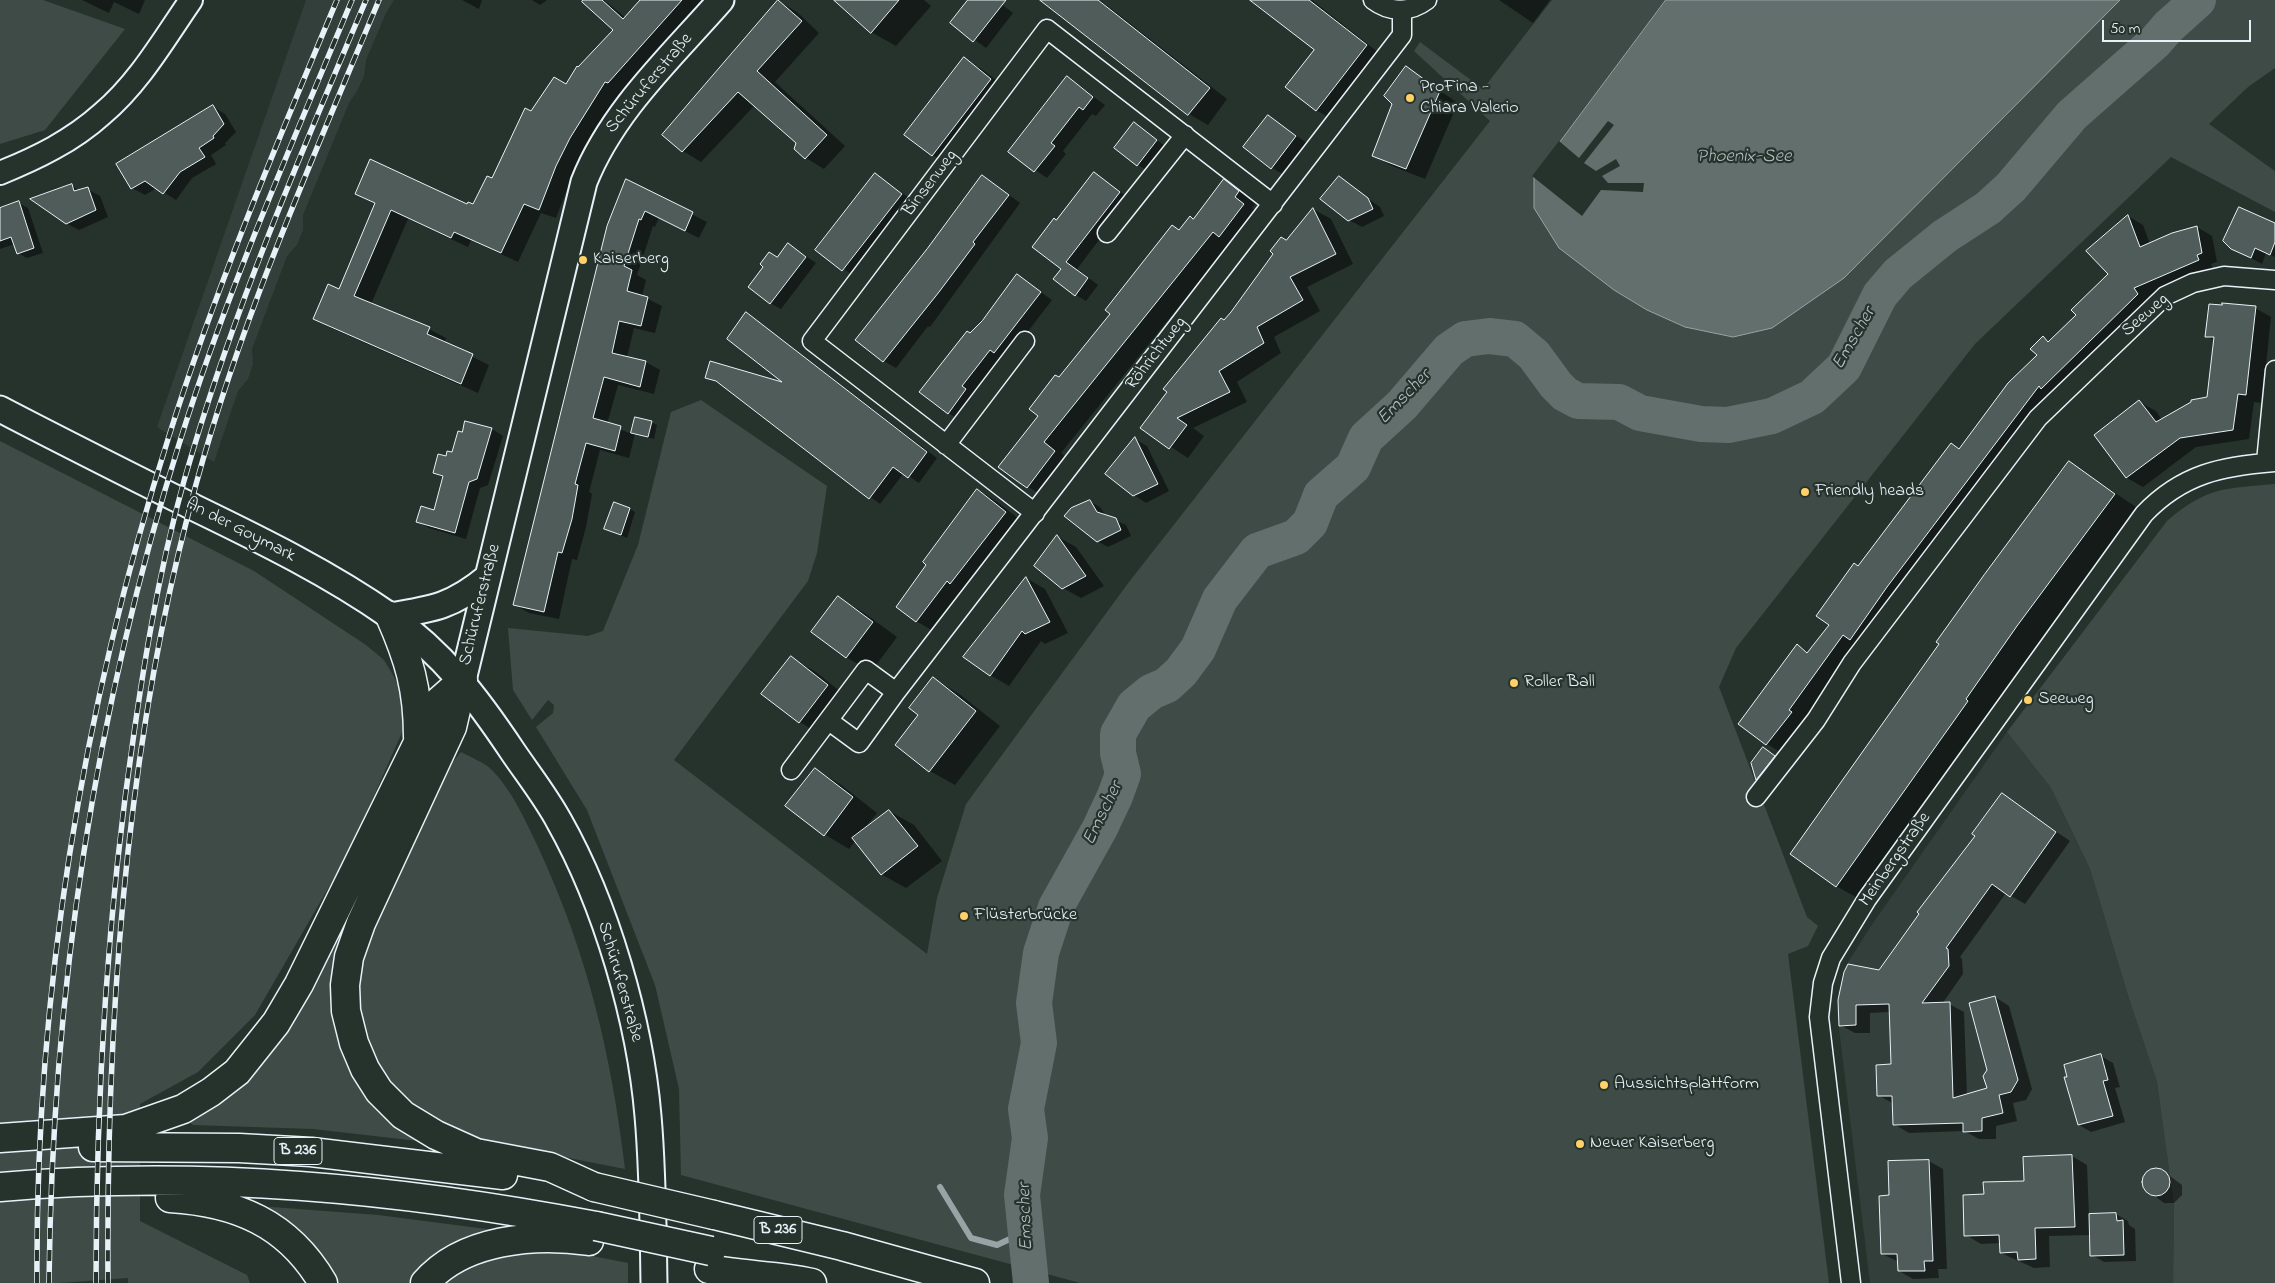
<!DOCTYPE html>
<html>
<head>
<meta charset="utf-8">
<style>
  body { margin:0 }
  #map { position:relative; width:2275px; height:1283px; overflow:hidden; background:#26332d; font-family:"Indie Flower",sans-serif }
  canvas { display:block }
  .scale { position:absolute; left:2102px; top:20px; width:149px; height:22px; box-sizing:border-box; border:2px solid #e8f1f8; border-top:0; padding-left:6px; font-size:15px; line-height:18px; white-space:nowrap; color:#e8f1f8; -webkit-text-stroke:4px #26332d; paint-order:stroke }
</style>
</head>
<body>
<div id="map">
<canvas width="2275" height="1283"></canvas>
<div class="scale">50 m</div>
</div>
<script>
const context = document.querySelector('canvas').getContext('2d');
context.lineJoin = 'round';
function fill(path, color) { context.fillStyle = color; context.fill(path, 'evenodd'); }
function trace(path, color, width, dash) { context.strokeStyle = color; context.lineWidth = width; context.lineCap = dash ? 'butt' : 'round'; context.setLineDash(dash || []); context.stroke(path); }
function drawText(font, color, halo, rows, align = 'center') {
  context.font = font + ' "Indie Flower",sans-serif'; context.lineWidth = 4.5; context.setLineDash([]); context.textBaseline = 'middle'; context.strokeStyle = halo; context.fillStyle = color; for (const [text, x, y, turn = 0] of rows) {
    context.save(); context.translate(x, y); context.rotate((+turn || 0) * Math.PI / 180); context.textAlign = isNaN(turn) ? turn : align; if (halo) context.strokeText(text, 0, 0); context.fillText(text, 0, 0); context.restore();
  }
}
fill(new Path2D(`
  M306,0H394L386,13L366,60L364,76L357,91L349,103L303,215V230L297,245L287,256L252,349L253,364L248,379L238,391L214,462L157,427Z
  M2007,732L2051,788L2090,869L2129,999L2157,1082L2174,1206L2173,1283H1870L1837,1012L1838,994L1845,967L1871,926Z`), '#333f3a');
fill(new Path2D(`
  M0,0H43L125,29L45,130L0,144Z
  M1552,0H2275V68L2248,87L2209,124L2275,171V212L2171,157L1975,344L1736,648L1719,687L1807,917L1818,926L1808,946L1788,954L1829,1283H1080L681,1175L679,1089L655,985L587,810L536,727L553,713L554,705L548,700L532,720L513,690L508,628L588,636L603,631L638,545L671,412L701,400L827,486L817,553L808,581L674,760L927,954L937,898L966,804L1129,582L1490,121L1414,51L1420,42L1483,89Z
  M0,441L254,571L366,645L384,660L393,675L402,693L408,719L348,854L255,1015L198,1072L140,1104V1221L247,1275L250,1283H128V1278L59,1283H0Z
  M2275,484V1283H2173L2174,1206L2157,1082L2129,999L2090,869L2051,788L2007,732L2167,521C2208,486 2224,489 2275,484Z
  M461,752C472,758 484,762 493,771C513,792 527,824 539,849C588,956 611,1053 625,1169L472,1139L429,1116L404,1098L382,1074L368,1046L359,1016L358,986L362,960L373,928L447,769Z
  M357,897L342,934L336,958L335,1023L344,1055L361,1087L389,1120L418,1141L313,1129L193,1125L189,1122L192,1118Z
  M258,1206L378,1215L502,1231L430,1262L409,1283H334Z
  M546,1247L628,1263V1283H442L473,1261Z`), '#3e4b47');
const water = new Path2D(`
  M1666,0H2120L1844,278L1772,328L1733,337L1685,327L1647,310L1614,290L1559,248L1534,208V177Z`);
fill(water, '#636f6d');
trace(water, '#98a3a5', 1);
fill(new Path2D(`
  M1608,121L1614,125L1584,163L1596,171L1616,159L1620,166L1602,176L1608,183H1644L1643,192L1601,190L1582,216L1532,176L1559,141L1579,158Z`), '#26332d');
fill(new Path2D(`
  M82,0H145L139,14L114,2L109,13Z
  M462,0H482L479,9Z
  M532,0H547L540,5Z
  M585,0H604L626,18L641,0H707L625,92L623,90L587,147L572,176L556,218L541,213L518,262L471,240L468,247L408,219L371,304L429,329L446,338L444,343L489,365L478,393L331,328L314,319L340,291L376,204L356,193L474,206L493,180L532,113L567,85L579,68L615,30Z
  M836,0H924L931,6L896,46L871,32Z
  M970,0H996L1013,13L986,48L952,23Z
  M1042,0H1100L1227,99L1208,125L1189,114Z
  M1252,0H1312L1384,57L1335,121L1316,110V50Z
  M1499,0H1550L1533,23Z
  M778,1L797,12L819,33L775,82L845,146L824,169L806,158L798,143L755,105L701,162L683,151Z
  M965,59L983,70L1009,90L951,165L932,155Z
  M1407,68L1458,103L1425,179L1392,166L1374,155Z
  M1067,78L1105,105L1096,116L1092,114L1063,151L1066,154L1047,178L1010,152Z
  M213,107L225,114L236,132L225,143L226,145L211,155L216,164L192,178L176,200L157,188L145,195L132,188L118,164Z
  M1268,116L1314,148L1290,178L1272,168Z
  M1134,124L1168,148L1150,172L1138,165Z
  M1094,173L1130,199L1077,269L1098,285L1086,301L1076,295L1063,269L1057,221Z
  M875,175L920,205L861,281L817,250Z
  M983,176L1020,203L930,327L928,326L896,368L884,361L928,250Z
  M1339,178L1380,207L1384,216L1362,227L1349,220Z
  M627,181L707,222L699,238L659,218L655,227L653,226L637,275L646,280L642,296L662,306L655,333L634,328L627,357L646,362L660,370L654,394L618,385L607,424L632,434L636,419L651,422L657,425L654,439L635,434L629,458L600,450L589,492L592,494L586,527L577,560L572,559L559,619L529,613L515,605Z
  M1224,181L1256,202L1252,208L1261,215L1237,246L1231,242L1061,453L1073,462L1046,497L1028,487L1000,467L1040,416L1060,378L1180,231L1193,220Z
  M71,185L80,191L87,189L100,196L108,217L79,230L66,223Z
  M19,203L28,208L43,253L27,258L18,253L15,244L0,249V209Z
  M1313,209L1331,219L1353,264L1307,287L1320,311L1274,337L1281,353L1237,382L1247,402L1193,428L1204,436L1188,458L1142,428L1275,253Z
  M2128,216L2143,225L2150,244L2197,227L2212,236L2217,262L2211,264L2213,269L2148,297L2153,303L2057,396L1858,644L1782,753L1767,744L1740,723L1797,646L1809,653L1830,625L1859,567L2038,355L2043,338L2050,342L2078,315L2110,274Z
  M2275,225V257L2266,253L2262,264L2232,248Z
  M788,244L816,263L781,309L770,303L778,258Z
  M1018,276L1052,300L960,420L948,413L970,334Z
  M2255,308L2271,317L2262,403L2254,402L2249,439L2196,447L2143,487L2127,478L2139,402L2156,411L2162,420L2208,398L2215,341L2206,336Z
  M747,314L937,458L919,483L904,473L880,504L723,385L707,377L788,384Z
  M466,422L492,429L503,436L488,485L480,488L466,539L429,528L418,522L435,511L444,478L435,473L446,458L453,454Z
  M1135,439L1147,446L1169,491L1146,503L1134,495Z
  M2069,462L2139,509L2042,640L1989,714L1992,715L1861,900L1836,886Z
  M978,490L996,501L1024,523L935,632L916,621Z
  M1089,501L1100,507L1106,516L1126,525L1131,536L1108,547L1097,541Z
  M630,509L635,512L627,538L606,529Z
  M1058,537L1076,547L1104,586L1081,598L1063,588Z
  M1026,578L1045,589L1068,633L1045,644L1041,641L1009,686L990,675Z
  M838,598L863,612L897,637L871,672L846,657Z
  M791,658L816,672L852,701L824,737L800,722L763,694Z
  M933,679L958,693L1000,726L955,785L930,771L896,745L920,715Z
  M1769,752L1780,760L1762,782L1757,779L1752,763Z
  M815,769L840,784L877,813L863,830L889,811L914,825L942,861L906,888L881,874L856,840L849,849L824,834Z
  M2002,795L2070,841L2025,904L2006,893L1960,957L1962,959L1963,974L1942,1004H1949L1964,1012L1967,1095L1989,1089L1995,997L2009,1006L2032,1089L2026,1100L2013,1103L2017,1121L1996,1126V1139H1979L1964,1131L1909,1133L1894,1124V1104L1878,1095L1892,1065L1890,1012L1870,1013V1033H1855L1840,1025L1976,836Z
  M2101,1056L2113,1063L2120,1087L2115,1088L2125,1122L2091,1132L2079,1125Z
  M2072,1156L2087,1165L2089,1215L2116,1214L2128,1221L2129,1225L2135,1229L2136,1261L2104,1262L2092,1255L2091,1235L2049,1236L2050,1267L2034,1268L2001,1253V1243L1981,1244L1966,1235L1985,1195L2025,1182L2024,1158Z
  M1929,1161L1943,1169L1947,1269H1938L1939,1278L1913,1279L1899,1271V1262L1882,1254L1890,1196Z
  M2152,1170H2162L2182,1185V1195L2174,1203H2164L2144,1188V1177Z`), '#0007');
trace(new Path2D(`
  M940,1187L971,1238L997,1245L1025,1232`), '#98a3a5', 6);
trace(new Path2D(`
  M1031,1283L1022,1195L1030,1138L1026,1109L1039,1043L1034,1003L1041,953L1056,907L1100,828L1115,796L1123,774L1118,753V734L1134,706L1151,692L1167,685L1181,672L1198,649L1220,599L1257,551L1296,537L1310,523L1321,495L1353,467L1366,438L1402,405L1449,350L1465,339L1489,336L1515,339L1534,355L1556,385L1565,394L1578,401L1619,402L1640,413L1701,424L1728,425L1772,416L1812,397L1844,367L1880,295L1898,274L1945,236L1988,208L2011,187L2072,115L2155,42L2168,27L2198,0`), '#636f6d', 36);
const building = new Path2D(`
  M583,0H602L623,19L640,0H682L608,83L605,82L570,138L556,166L539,210L524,204L501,253L454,232L451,238L391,210L354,296L430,327L427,334L473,354L461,384L313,319L328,284L339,289L375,203L355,194L370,159L467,204L468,202L473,204L487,176L492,178L525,108L531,111L554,77L566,84L577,66L578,67L613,30L582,2Z
  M778,0L802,21L757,71L827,135L805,159L794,149L796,143L738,92L682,152L662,135Z
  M834,0H899L871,33Z
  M968,0H1006L973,42L950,23Z
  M1040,0H1098L1210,88L1188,115Z
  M1250,0H1309L1367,45L1316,111L1285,87L1314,50Z
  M964,57L991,79L932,156L904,135Z
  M1406,66L1440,91L1406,169L1372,156L1392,104L1384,96Z
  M1067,76L1093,97L1083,110L1079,107L1051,143L1055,146L1034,172L1008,152Z
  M213,105L224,124L213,136L214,138L199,148L205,157L180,172L163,194L145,181L131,189L116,164Z
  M1268,115L1296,136L1271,169L1243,147Z
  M1134,122L1157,140L1137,166L1114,148Z
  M1094,172L1120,192L1066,262L1088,278L1075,296L1053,279L1061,269L1032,247L1054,218L1056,220Z
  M875,173L902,194L842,271L815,250Z
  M982,175L1009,195L973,242L975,244L939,292L883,362L855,340L927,249Z
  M1339,176L1368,198L1373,209L1348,221L1320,199Z
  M626,179L693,212L685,231L645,211L641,220L639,219L624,266L632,270L627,291L648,297L641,326L619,321L612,353L646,361L640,387L604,377L593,418L621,426L615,451L586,443L575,484L578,485L572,519L562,553L558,552L544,612L513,605L607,226Z
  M1224,179L1239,191L1235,197L1244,204L1219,237L1213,232L1044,442L1055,451L1027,488L1017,481L998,467L1038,416L1029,409L1055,375L1059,377L1110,314L1105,310L1172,225L1179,230L1190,216L1193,219Z
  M72,184L74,191L88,187L96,210L66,224L30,199Z
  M19,201L34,248L17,254L11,237L0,241V208Z
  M2239,207L2275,223V242L2270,255L2255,248L2251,258L2231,249L2223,241Z
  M1313,208L1336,254L1290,277L1303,300L1257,327L1264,343L1219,371L1230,392L1177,418L1187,425L1169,449L1140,428L1167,392L1163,389L1221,318L1224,320L1231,312L1273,254L1270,251L1281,237L1286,240Z
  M2128,215L2140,247L2172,233L2197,226L2202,253L2197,255L2199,260L2134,288L2138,294L2041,389L2039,386L1887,587L1850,640L1843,635L1789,710L1792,712L1766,745L1738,724L1797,644L1807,653L1829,625L1816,616L1854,563L1858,566L1951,443L1959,449L2008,383L2037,355L2030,349L2043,336L2048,342L2076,315L2071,310L2108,274L2086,251Z
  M788,243L806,257L770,304L748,287L763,267L760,264L769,252L777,257Z
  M1017,274L1041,292L994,353L990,350L962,386L966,389L948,414L919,392L967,331L970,333L982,321Z
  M2222,303L2256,306L2246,395L2238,394L2233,430L2180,438L2126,478L2094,435L2139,400L2156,422L2191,402V400L2207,397L2214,337H2205L2209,304L2222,305Z
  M746,312L927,452L908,478L893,467L869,499L716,381L705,378L710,361L782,382L727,339Z
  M635,417L652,421L648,437L631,433Z
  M465,421L492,428L477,479L469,482L455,533L416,522L421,506L434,510L443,476L433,473L438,454L446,456L447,451L452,452L458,431L462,432Z
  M1135,437L1158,484L1133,496L1105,474Z
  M2069,461L2115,494L2017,626L1966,699L1968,701L1836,887L1790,854L1939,644L1936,642L1984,575Z
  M977,489L1006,512L950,584L947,581L916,622L896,607L926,565L923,562Z
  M1090,500L1097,512L1116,518L1121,530L1097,542L1064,516L1071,508Z
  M614,502L630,508L621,535L604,529Z
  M1057,535L1086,576L1062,589L1034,566Z
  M1026,577L1050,622L1025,634L1022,631L990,676L963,657Z
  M838,596L873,622L846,658L811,632Z
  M791,656L828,685L799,723L761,694Z
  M933,677L976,711L929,772L895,745L918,715L909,708Z
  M1763,747L1775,756L1756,780L1751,763Z
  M815,768L853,797L824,836L785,806Z
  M2002,793L2056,832L2010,897L1992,884L1946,948L1948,949L1949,966L1922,1003L1950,1002L1953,1098L1987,1088L1983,1076L1987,1070L1969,1003L1995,996L2018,1080L2011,1092L1999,1095L2003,1113L1982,1118V1131L1963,1132V1123L1893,1125L1892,1096H1877L1876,1065L1891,1064L1889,1004L1856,1005V1025L1839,1026L1838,1000L1844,972L1848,964L1879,970L1919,914L1917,912L1975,836L1972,834Z
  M889,810L918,846L881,875L852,838Z
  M2101,1054L2108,1080L2103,1081L2113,1116L2078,1125L2064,1077H2067L2064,1065Z
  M2072,1155L2075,1227L2035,1228L2036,1259L2018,1260L2017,1252L2000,1253L1999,1235L1964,1236L1963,1195L1984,1194L1983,1182L2024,1181L2023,1157Z
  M1929,1160L1933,1261H1924L1925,1271H1898L1897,1254H1881L1879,1196L1889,1195L1888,1161Z
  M2142 1182a14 14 0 1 1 28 0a14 14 0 1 1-28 0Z
  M2116,1213L2117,1221L2123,1220L2124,1255L2090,1256L2089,1214Z`);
fill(building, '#505c59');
trace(building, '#e8f1f8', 1);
const minor = new Path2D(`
  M1373,0C1390,13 1410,13 1427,0
  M1107,233L1185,135
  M946,445L1025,341
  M2266,462L2275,370
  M1035,513L812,341L1047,29L1273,204
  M896,692L1402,35V12
  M791,770L866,670L896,692L859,743L829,721
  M1756,797L1816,720L1852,663L2038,418L2165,296L2193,283L2224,276L2275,280
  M1851,1283L1819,1017L1823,983L1831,958L1867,899L2144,514C2182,474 2222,466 2275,462`);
const tertiary = new Path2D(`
  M0,173C37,158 72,141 102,114C139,83 164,39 191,0`);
const secondary = new Path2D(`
  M0,409C65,443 131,476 197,509C263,541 330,574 390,616C443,653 477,698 513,752C528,774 546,797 559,821C606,904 640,1021 648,1116C653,1172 653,1227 654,1283
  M390,616C434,609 453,606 488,577
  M463,680L584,182C612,111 671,57 721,0`);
const trunk = new Path2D(`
  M390,616C409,659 418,689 418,737
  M463,680L452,727L361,923L349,957L345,985L346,1011L354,1043L365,1069L379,1091L403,1115L436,1135L476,1153L550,1167L594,1187
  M0,1138L126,1129L183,1109L211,1092L237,1072L276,1023L299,984L438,702L463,680
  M93,1147L239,1148L311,1152L503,1175
  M0,1187C202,1170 398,1188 596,1226
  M170,1198C236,1202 288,1223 323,1283
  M714,1215L842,1246L975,1283
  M709,1269C743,1276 778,1275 812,1283
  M425,1283C463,1239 535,1233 589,1241`);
trace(minor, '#e8f1f8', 21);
trace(tertiary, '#e8f1f8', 26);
trace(secondary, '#e8f1f8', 29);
trace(trunk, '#e8f1f8', 31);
trace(minor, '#26332d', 18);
trace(tertiary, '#26332d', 22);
trace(secondary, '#26332d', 25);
trace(trunk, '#26332d', 28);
const rail = new Path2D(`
  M37,1283C35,997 82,708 169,436C216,287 277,143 337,0
  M49,1283C52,995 93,716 180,441C227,291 291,146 352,0
  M96,1283C96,1099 107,915 134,733C148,636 165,540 194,447C240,294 304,147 366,0
  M108,1283C106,1030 125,756 189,511C234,334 309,168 379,0`);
trace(rail, '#e8f1f8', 5.5);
trace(rail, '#26332d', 4, [11]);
const trunkBridge = new Path2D(`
  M594,1187L714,1215
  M596,1226L711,1251`);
trace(trunkBridge, '#e8f1f8', 31, []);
trace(trunkBridge, '#26332d', 28);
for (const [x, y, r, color] of [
  [1410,98,5,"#ffd166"],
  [583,260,5,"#ffd166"],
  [1805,492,5,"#ffd166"],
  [1514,683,5,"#ffd166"],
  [2028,700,5,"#ffd166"],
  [964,916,5,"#ffd166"],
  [1604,1085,5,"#ffd166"],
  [1580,1144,5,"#ffd166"]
]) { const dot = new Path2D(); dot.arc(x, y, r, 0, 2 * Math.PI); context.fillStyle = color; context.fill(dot); trace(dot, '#26332d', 2); }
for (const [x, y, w] of [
  [298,1151,48],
  [778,1230,48]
]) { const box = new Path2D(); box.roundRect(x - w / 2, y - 13.5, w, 27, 4); context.fillStyle = '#26332d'; context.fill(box); trace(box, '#e8f1f8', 1); }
drawText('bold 16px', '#e8f1f8', null, [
  ["B 236",298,1151],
  ["B 236",778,1230]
]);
drawText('18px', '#e8f1f8', '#26332d', [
  ["Schüruferstraße",650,84,-50],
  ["Binsenweg",931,184,-53],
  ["Seeweg",2146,316,-41],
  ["Röhrichtweg",1157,354,-52],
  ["An der Goymark",240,531,27],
  ["Schüruferstraße",481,605,-76],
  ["Meinbergstraße",1896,860,-55],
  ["Schüruferstraße",619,982,74]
]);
drawText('18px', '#e8f1f8', '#26332d', [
  ["ProFina -",1420,88],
  ["Chiara Valerio",1420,109],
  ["Kaiserberg",593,260],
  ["Friendly heads",1815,492],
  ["Roller Ball",1524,683],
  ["Seeweg",2038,700],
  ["Flüsterbrücke",974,916],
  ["Aussichtsplattform",1614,1085],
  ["Neuer Kaiserberg",1590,1144]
], 'left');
drawText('italic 19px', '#b3bdc0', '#26332d', [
  ["Phoenix-See",1744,158],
  ["Emscher",1855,339,-60],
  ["Emscher",1405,398,-46],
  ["Emscher",1104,814,-64],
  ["Emscher",1027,1217,-92]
]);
</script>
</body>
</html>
